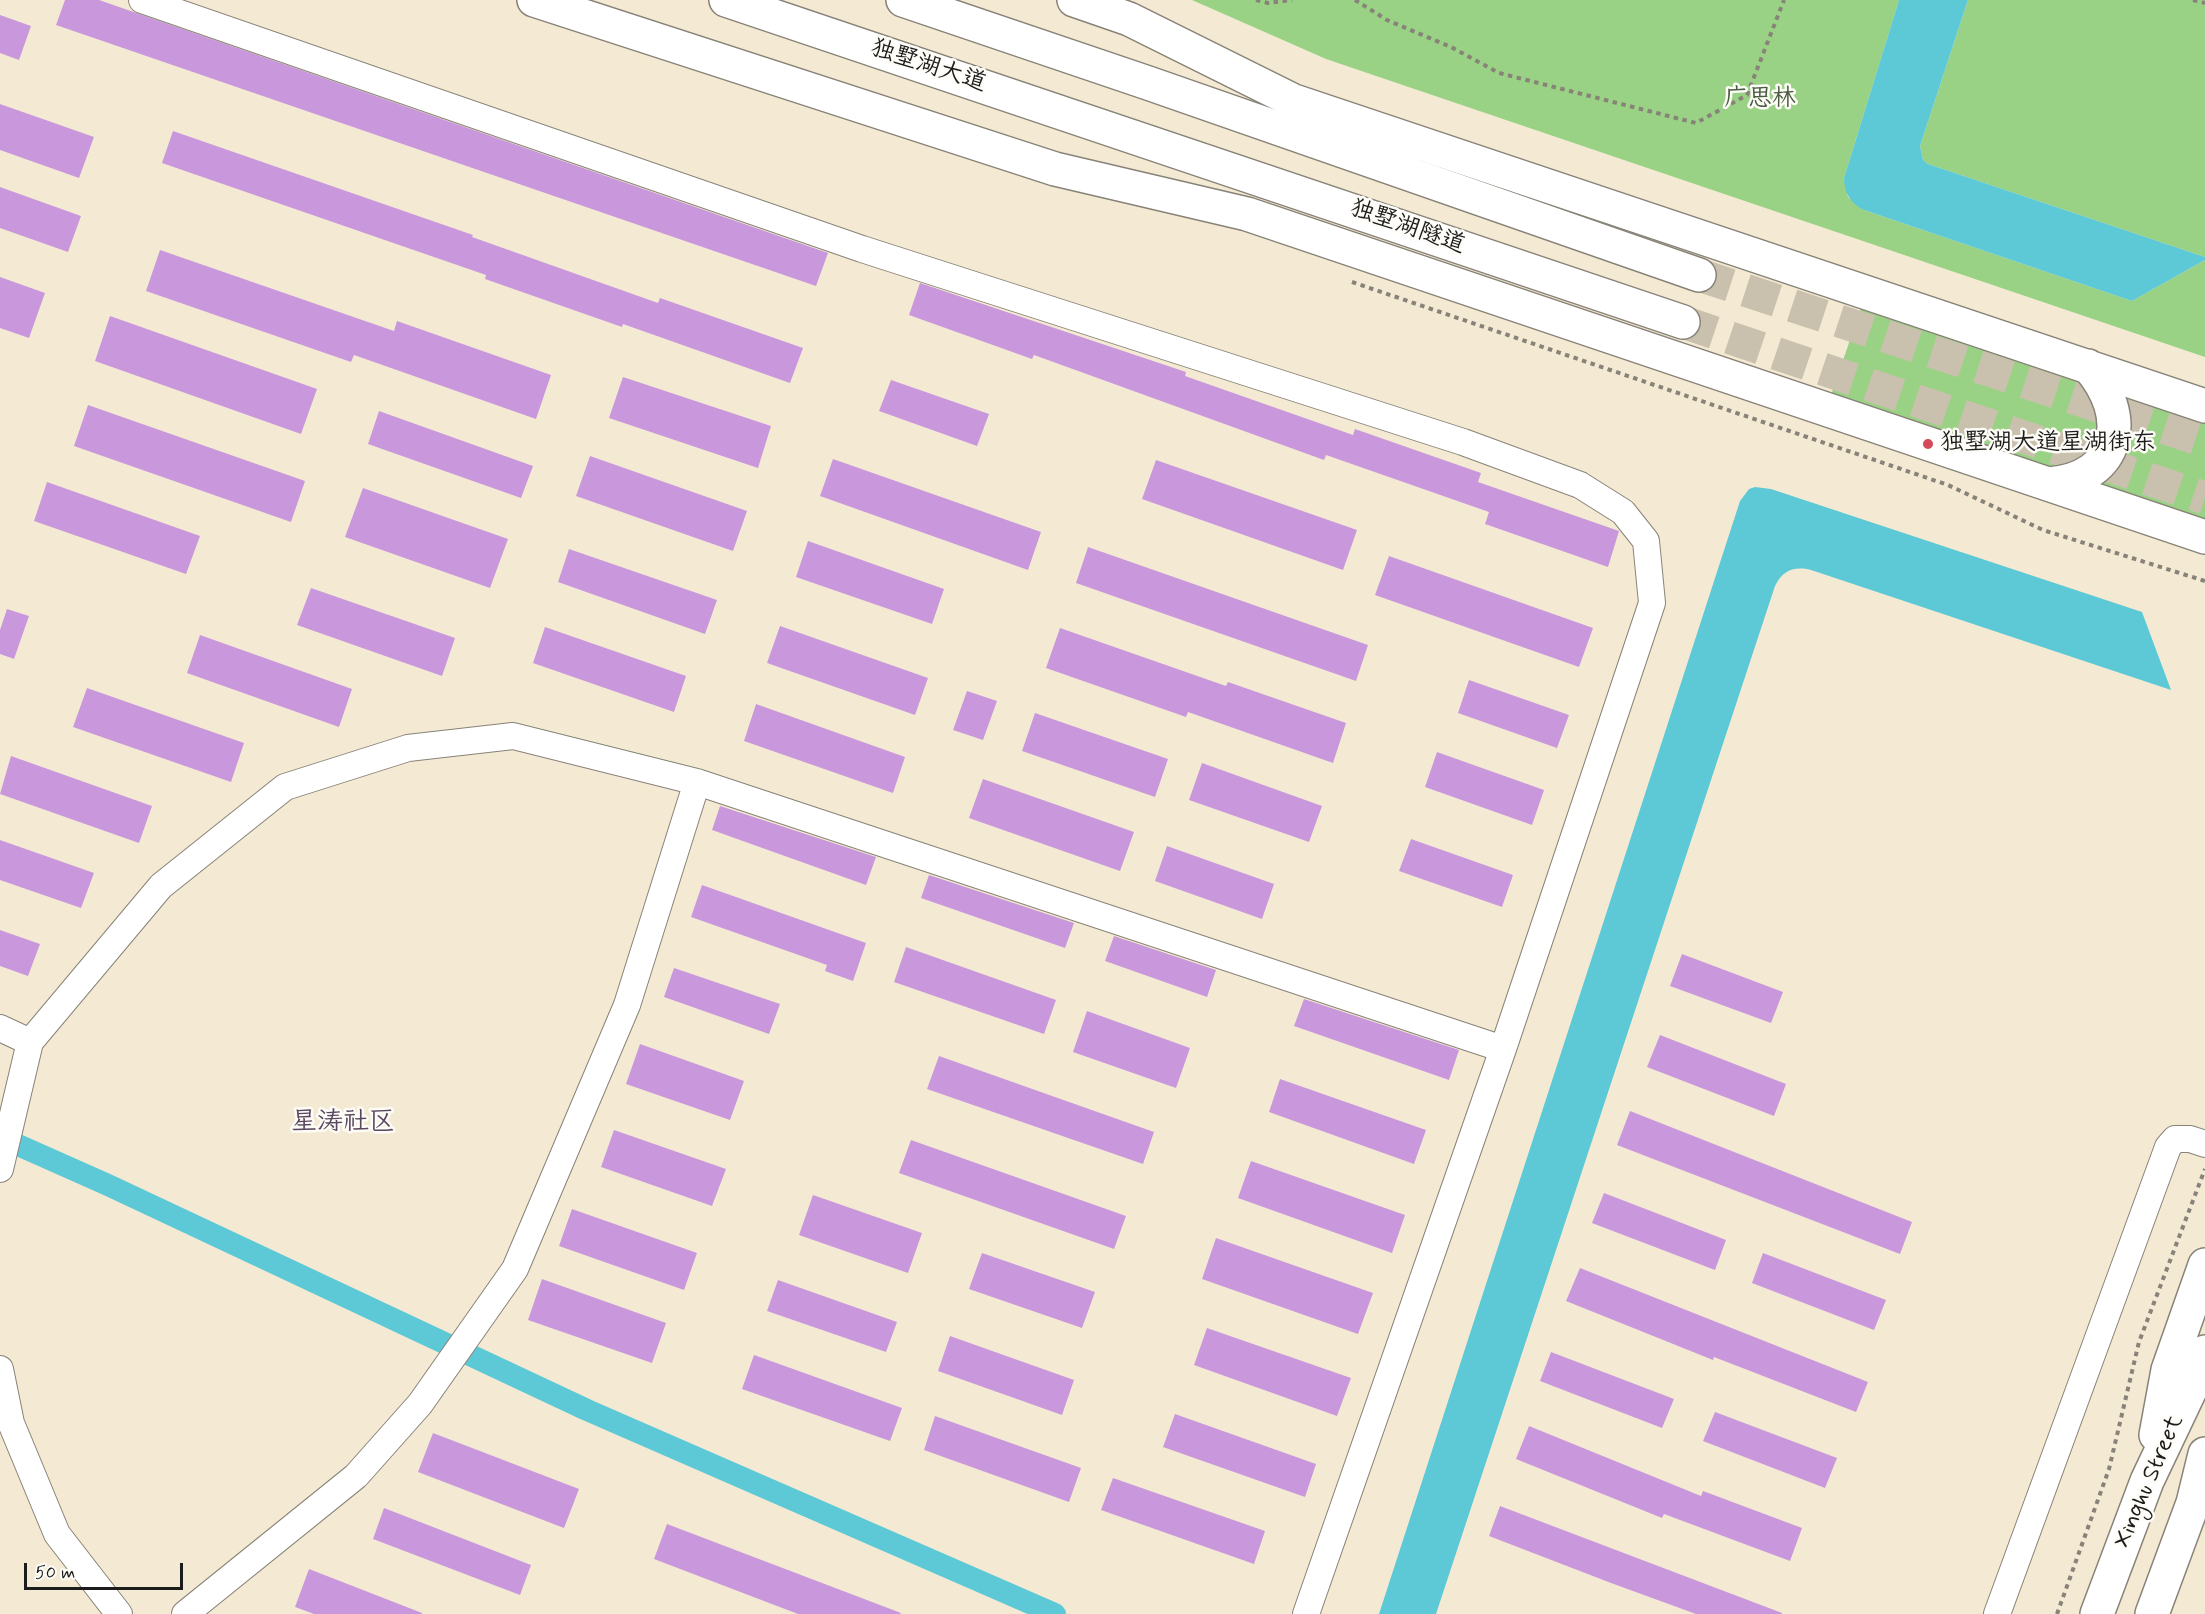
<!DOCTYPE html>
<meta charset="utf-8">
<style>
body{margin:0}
#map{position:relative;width:2205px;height:1614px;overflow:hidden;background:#f4ead3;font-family:Mynerve,sans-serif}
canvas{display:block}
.scale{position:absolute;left:24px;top:1563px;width:159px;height:27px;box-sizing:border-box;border:3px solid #1c1c1c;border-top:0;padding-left:8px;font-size:18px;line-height:21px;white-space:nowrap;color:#1c1c1c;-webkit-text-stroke:4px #fdfcf7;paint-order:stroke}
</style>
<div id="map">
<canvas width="2205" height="1614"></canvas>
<div class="scale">50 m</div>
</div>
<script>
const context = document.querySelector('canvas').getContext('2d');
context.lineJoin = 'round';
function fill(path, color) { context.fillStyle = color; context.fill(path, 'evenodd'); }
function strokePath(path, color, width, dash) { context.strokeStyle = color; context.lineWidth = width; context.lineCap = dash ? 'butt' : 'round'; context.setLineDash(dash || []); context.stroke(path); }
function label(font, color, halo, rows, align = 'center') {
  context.font = font + ' Mynerve,"LXGW WenKai TC",sans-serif'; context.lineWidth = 5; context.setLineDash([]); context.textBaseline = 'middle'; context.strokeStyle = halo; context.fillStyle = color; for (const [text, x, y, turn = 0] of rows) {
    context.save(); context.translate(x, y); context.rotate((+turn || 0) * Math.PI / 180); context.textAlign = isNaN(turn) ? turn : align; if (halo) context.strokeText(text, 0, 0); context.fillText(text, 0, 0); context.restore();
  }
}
fill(new Path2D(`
 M1192 0H1899L1844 178 1848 197 1864 210 2132 301 2205 260V357L1326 59Z
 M1968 0H2205V257L1928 164 1923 160 1920 146Z
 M1863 302 2081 375 2097 397 2099 438 2085 457 2053 472 1829 401Z
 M2122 394 2205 414V526L2097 489Z`), '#9ad285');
fill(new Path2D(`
 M1899 0H1968L1920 146 1923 160 1928 164 2205 257V260L2132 301 1864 210C1851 204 1844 193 1844 178Z
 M1755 487 1771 489 2142 612 2171 690 1811 570C1794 566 1783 570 1775 586L1436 1614H1379L1740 501 1749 489Z`), '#5ec9d6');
strokePath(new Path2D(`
 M0 1137 108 1185 587 1410 1055 1614`), '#5ec9d6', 22);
fill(new Path2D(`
 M65 0H99L828 253 816 286 56 25Z
 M0 15 31 26 19 60 0 53Z
 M0 104 94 137 79 178 0 150Z
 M173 131 473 235 472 237 658 303 660 298 803 348 790 383 623 324 622 327 485 279 486 275 162 163Z
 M0 187 81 216 68 252 0 228Z
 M160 250 394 331 397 321 551 375 536 419 354 355 351 362 146 291Z
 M0 277 45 293 29 338 0 328Z
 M920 283 1186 372 1185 376 1353 435 1355 429 1481 473 1478 482 1619 531 1608 567 1485 524 1489 512 1326 455 1324 460 1034 355 1032 359 909 315Z
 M110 316 317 389 301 434 95 361Z
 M623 377 771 426 758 468 609 418Z
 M891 380 989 414 977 446 879 411Z
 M88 405 305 481 291 522 74 446Z
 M379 411 533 466 521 498 368 444Z
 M590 456 747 511 733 551 576 496Z
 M833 459 1041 532 1028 570 820 496Z
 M1156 460 1357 530 1343 570 1142 499Z
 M47 482 200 536 186 574 34 521Z
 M363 488 508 539 490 588 345 537Z
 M808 541 944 589 932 624 796 577Z
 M1088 547 1368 645 1356 681 1076 583Z
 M569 549 717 600 705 634 558 582Z
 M1389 556 1593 628 1579 667 1375 595Z
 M311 588 455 638 442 676 297 625Z
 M7 609 29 616 14 659 0 654V630Z
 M780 626 928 678 915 715 767 663Z
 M545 627 686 676 674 712 533 663Z
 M1060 628 1226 686 1228 682 1346 723 1333 763 1188 712 1186 717 1046 668Z
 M200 635 352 689 339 727 187 673Z
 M1469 680 1569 715 1557 748 1458 713Z
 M87 688 244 743 231 782 73 727Z
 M967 691 997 701 983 740 953 730Z
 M756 704 905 757 893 793 744 741Z
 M1035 713 1168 759 1155 797 1022 751Z
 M1437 752 1544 790 1532 825 1425 787Z
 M11 756 152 806 139 843 0 794Z
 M1202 763 1322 806 1309 842 1189 800Z
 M983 779 1134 832 1120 871 969 818Z
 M720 806 876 857 866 885 712 830Z
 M1411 839 1513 875 1502 907 1399 871Z
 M0 840 94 873 81 908 0 880Z
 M1167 846 1274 884 1262 919 1155 881Z
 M929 875 1074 923 1065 948 921 898Z
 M702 885 866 943 853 981 825 971 827 965 691 917Z
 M0 930 40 944 28 976 0 966Z
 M1114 936 1216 970 1207 997 1105 961Z
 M906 947 1056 1000 1044 1034 894 982Z
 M1682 954 1783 992 1771 1023 1670 986Z
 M674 968 780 1004 769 1034 664 997Z
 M1304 999 1459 1050 1449 1080 1294 1026Z
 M1087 1011 1190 1048 1176 1088 1073 1052Z
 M1660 1035 1786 1084 1774 1116 1647 1067Z
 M640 1044 744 1081 730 1120 626 1084Z
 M939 1056 1154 1132 1143 1164 927 1089Z
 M1280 1079 1426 1130 1414 1164 1269 1112Z
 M1630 1111 1912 1222 1900 1254 1617 1145Z
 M614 1130 726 1169 712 1206 601 1167Z
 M911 1140 1126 1216 1114 1249 899 1173Z
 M1251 1161 1405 1215 1392 1253 1238 1198Z
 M1604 1193 1726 1240 1715 1270 1592 1223Z
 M813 1195 922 1233 908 1273 799 1235Z
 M572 1209 697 1253 684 1290 559 1246Z
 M1216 1238 1373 1293 1358 1334 1202 1279Z
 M982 1253 1095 1292 1082 1328 969 1289Z
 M1763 1253 1886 1300 1874 1330 1752 1283Z
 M1580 1268 1868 1382 1856 1412 1714 1357 1713 1360 1566 1301Z
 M542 1279 666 1323 652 1363 528 1320Z
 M778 1280 897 1322 886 1352 767 1311Z
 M1207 1328 1351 1378 1337 1416 1194 1365Z
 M950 1336 1074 1380 1062 1415 938 1371Z
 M1551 1352 1674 1399 1662 1428 1540 1381Z
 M754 1355 902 1408 890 1441 742 1389Z
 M1715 1412 1837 1458 1825 1488 1703 1441Z
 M1175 1414 1316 1464 1305 1497 1163 1447Z
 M935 1416 1081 1468 1069 1502 924 1450Z
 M1529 1426 1701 1496 1703 1491 1802 1528 1790 1561 1664 1514 1662 1518 1516 1459Z
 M433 1433 579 1489 564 1528 418 1472Z
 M1113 1478 1265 1531 1254 1564 1101 1510Z
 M1500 1506 1782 1613V1614H1696L1611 1583 1489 1536Z
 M384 1508 531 1565 520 1595 373 1539Z
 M667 1524 901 1613 900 1614H798L654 1559Z
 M309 1569 422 1613V1614H314L295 1607Z`), '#c998dc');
strokePath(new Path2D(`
 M1699 275 2205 441
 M1683 322 2205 498`), '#c9c1ae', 33, [33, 16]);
const street = new Path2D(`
 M142 0 862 249 1463 442 1580 485 1623 512 1646 541 1652 603 1503 1049 1306 1614
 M0 1028 30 1042
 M0 1169 30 1042 161 886 285 787 408 748 513 736 697 782 1503 1049
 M0 1369 11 1423 57 1534 119 1614
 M185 1614 356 1476 420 1404 515 1269 627 1005 697 782
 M1997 1614 2168 1147 2175 1139H2190L2205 1144`);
const primary = new Path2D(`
 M534 0 1055 169 1247 214 2205 537
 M1074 0 1129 19 1294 101 2205 406
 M2049 484C2121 478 2132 416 2088 366
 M2156 1435 2168 1370 2205 1265
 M2097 1614 2147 1481 2194 1382 2205 1352
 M2152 1614 2193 1503 2205 1454`);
const highway = new Path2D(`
 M726 0 1683 322
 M903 0 1148 83 1699 275`);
strokePath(street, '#888378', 28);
strokePath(primary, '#888378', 36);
strokePath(highway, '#888378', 36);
strokePath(new Path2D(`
 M1256 0 1268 3 1292 0
 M1355 0 1387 20 1451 47 1499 73 1696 123 1747 95 1784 0
 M2193 0 2205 3
 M1352 282 1948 485 2043 530 2205 581
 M2057 1614 2109 1469 2139 1342 2205 1169`), '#888378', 4, [4.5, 4.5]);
strokePath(street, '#fff', 26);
strokePath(primary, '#fff', 33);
strokePath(highway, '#fff', 33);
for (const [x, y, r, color] of [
 [1928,444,6,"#d1495b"]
]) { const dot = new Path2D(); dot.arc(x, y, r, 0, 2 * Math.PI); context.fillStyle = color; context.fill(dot); strokePath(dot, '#fdfcf7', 2); }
label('24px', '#1c1c1c', '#fdfcf7', [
 ["独墅湖大道",928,67,18],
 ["独墅湖隧道",1407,228,19],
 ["Xinghu Street",2150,1482,-67]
]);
label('24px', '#485c41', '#fdfcf7', [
 ["广思林",1760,100]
]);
label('24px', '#1c1c1c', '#fdfcf7', [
 ["独墅湖大道星湖街东",1940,444]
], 'left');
label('26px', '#59475f', '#fdfcf7', [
 ["星涛社区",343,1124]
]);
</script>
